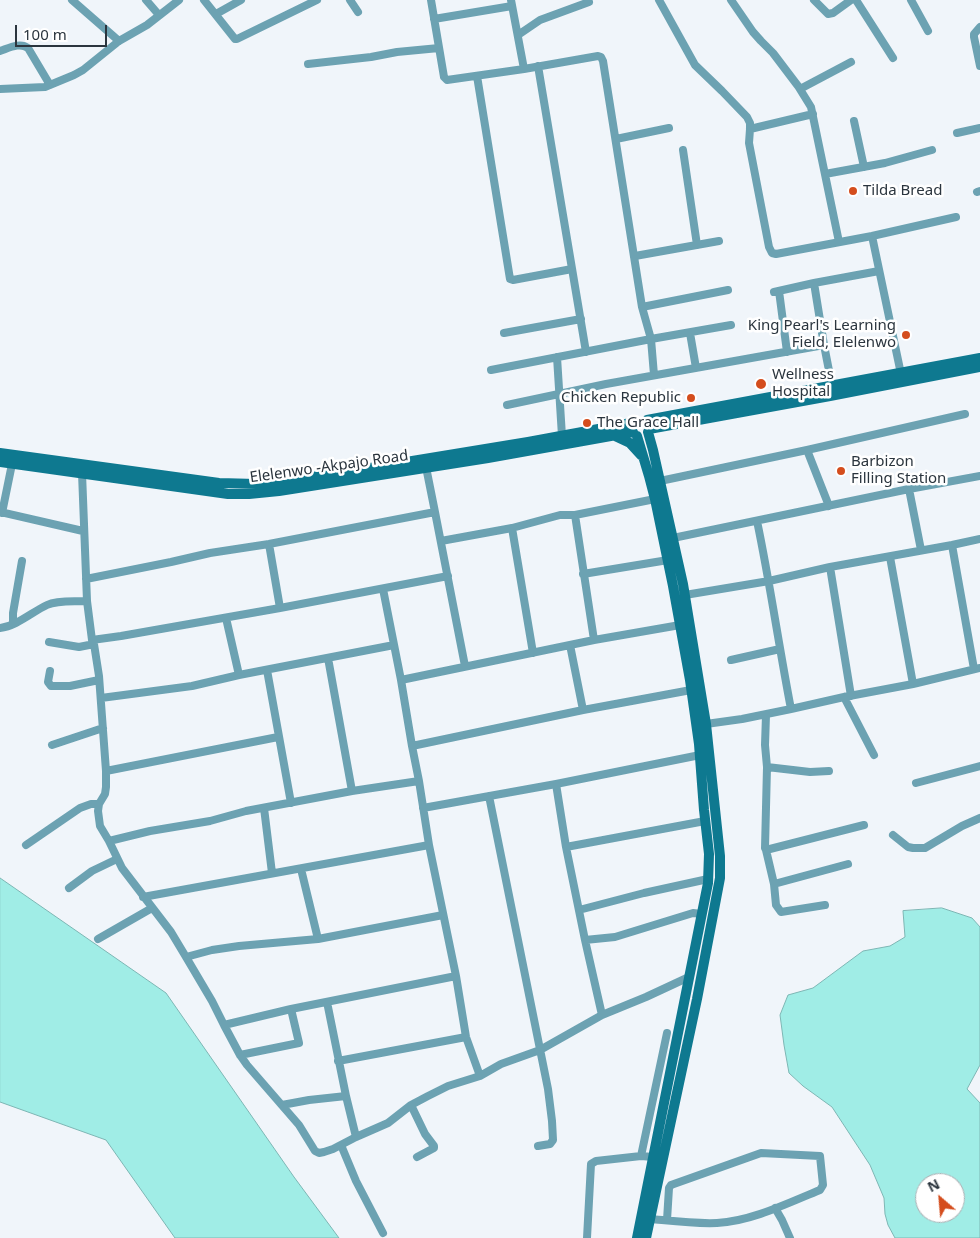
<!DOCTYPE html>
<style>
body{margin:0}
#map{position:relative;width:980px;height:1238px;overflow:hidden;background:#f0f5fa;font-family:"Noto Sans",sans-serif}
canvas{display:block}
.north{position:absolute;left:915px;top:1173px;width:50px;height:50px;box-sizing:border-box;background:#fff;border:1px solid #aaaeb2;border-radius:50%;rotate:333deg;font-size:14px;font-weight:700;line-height:20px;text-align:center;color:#2b353e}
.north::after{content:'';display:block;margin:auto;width:18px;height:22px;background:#d44d1d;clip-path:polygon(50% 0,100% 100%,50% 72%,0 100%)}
.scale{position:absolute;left:15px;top:25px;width:92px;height:22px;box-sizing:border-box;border:2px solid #2b353e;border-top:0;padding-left:6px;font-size:15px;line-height:18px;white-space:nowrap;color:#2b353e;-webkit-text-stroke:4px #fff;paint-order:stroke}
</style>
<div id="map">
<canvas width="980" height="1238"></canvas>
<div class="north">N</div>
<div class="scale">100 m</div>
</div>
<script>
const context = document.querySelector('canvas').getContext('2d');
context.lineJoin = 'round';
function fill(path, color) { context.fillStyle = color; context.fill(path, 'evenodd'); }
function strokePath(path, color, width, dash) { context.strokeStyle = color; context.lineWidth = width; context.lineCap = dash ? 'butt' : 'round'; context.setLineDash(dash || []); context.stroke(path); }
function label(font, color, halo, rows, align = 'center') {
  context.font = font + ' "Noto Sans",sans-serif'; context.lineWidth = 5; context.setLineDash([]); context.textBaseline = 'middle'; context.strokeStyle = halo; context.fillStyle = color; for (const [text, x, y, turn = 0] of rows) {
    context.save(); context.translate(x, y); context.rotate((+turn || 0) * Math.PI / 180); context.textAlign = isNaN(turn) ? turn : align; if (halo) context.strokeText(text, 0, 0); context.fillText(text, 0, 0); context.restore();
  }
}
const water = new Path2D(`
 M0 878 166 993 294 1177 339 1238H175L106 1140 0 1102Z
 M942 908 972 918 980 927V1065L967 1089 980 1103V1238H895L888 1225 885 1214 884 1198 870 1165 832 1107 803 1086 789 1073 784 1045 780 1015 788 995 813 988 863 951 890 946 905 937 903 911ZM925 1183H955V1213H925Z`);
fill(water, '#a0ede6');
strokePath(water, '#7db6b4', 1);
strokePath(new Path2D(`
 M72 0 119 41
 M146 0 159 15
 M204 0 235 39H237L317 0
 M350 0 358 12
 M431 0 444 77 447 80 524 69 598 56 601 57 603 61 642 307 651 339 654 375
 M511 0 524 69
 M659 0 695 65 722 91 747 117 750 123V129L749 143 769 247 772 253 776 254 872 236 956 217
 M731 0 753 32 761 41 773 53 798 86 811 107 839 242
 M814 0 828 14 833 13 851 0
 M856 0 893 58
 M911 0 928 31
 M216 14 241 0
 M434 19 512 6
 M518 35 540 20 589 2
 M0 51C9 48 20 42 28 48L50 85
 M308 64 371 57 397 52 439 48
 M538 66 586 352
 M980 66 974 37V34L980 27
 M477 76 510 279 513 280 572 269
 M0 89 45 87 74 75 83 70 119 41 147 25 179 0
 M800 89 851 62
 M854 121 864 167
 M750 129 813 114
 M957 133 980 128
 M616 139 669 128
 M683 150 697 245
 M825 174 885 163 932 150
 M977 192 980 191
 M872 236 901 374
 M635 256 719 241
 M814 283 824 345 832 386
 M779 291 787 352
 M774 292 814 283 879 271
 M642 307 728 290
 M504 333 581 319
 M690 333 696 368
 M557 357 562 436
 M491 370 651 339 731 325
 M507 405 606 384 824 345
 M807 450 829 506
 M426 467 435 512 465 666
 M82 473 87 601 92 640 94 644 99 676 106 771V787L105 794 99 804 98 811 100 826 109 841 122 868 171 932 186 957 212 1001 224 1025 240 1055 247 1065 299 1125 315 1151 319 1153 324 1152 333 1149 356 1137 388 1123 411 1105 428 1096 448 1086 480 1076 501 1064 540 1050 602 1015 646 997 689 977
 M660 481 807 450 965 414
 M909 489 921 550
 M0 512 83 531
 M2 513 12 464
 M575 515 594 640
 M757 521C770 583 779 647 791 709
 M512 528 533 653
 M673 538 909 489 980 476
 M441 541 512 528 560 515H575L655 499
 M269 544 280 608
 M952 545 974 669
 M890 557 913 684
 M830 567 851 696
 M583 574 668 560
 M86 579 171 562 210 553 269 544 435 512
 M383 589 401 680 412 746 419 781 429 845 456 976 466 1037 480 1076
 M685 595 769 581 830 567 952 545 980 539
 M226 618 239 675
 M13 623V613L22 561
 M0 628C17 626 32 612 47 605 58 600 74 602 87 601
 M92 640 121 636 280 608 448 576
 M49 642 79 647 94 644
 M570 645 583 710
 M328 658 352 791
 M731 660 780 649
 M267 670 291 803
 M50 671 48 682 51 686H70L99 680
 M401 680 594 640 680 625
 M844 697 874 755
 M101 698 192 686 239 675 394 645
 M766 715 765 745 767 767 765 848 766 850 864 825
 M706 724 742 719 791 709 844 697 913 684 980 668
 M52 745 103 728
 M412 746 583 710 691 690
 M767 767 810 772 829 771
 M106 771 278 737
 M916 783 980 766
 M556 784 566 847 585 940 602 1015
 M489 796 548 1089 552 1121 553 1140 550 1144 538 1146
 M264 808 272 873
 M423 808 556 784 700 755
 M893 835 908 847 913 848H925L962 826 980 818
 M109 841 150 831 210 821 246 811 352 791 419 781
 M26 845 80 808 91 804H99
 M566 847 705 821
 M766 850 774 884 776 905 781 912 825 905
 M301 869 318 939
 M774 884 848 864
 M69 888 92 871 117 859
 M143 897 429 845
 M579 910 644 893 708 879
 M98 939 152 908
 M585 940 615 937 693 913 702 914
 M186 957 212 950 239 946 318 939 443 915
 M327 1002 346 1096 356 1137
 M224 1025 291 1009 456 976
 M240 1055 299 1043 291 1009
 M338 1061 466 1037
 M282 1105 309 1100 346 1096
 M411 1105 425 1134 434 1146V1148L417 1157
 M341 1145 356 1181 383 1233
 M641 1156 667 1033
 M775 1208 782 1220 790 1238
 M651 1219C672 1221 695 1224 717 1223 752 1221 788 1203 820 1190L823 1185 820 1156 761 1153 671 1185 669 1188 667 1220
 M587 1238 591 1164 596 1161 641 1156 653 1157`), '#6ca2b2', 8);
strokePath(new Path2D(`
 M647 420 980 358
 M649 429 830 396 980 367
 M615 436 630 443 641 455
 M637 436 649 476 655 499 673 586 690 680 699 744 704 810 709 854 708 883 637 1238
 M0 453 219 483 256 484 327 475 528 442 631 423
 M0 462 228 494H249L279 491 488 458 633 432
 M646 1238 697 999 720 878V856L706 724 683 584 653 450 648 432`), '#0e7990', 10);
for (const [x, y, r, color] of [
 [853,191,5,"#d44d1d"],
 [906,335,5,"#d44d1d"],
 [761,384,6,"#d44d1d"],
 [691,398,5,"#d44d1d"],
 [587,423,5,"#d44d1d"],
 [841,471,5,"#d44d1d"]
]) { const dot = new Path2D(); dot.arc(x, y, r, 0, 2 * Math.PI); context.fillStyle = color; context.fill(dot); strokePath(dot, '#fff', 2); }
label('15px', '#2b353e', '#fff', [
 ["Tilda Bread",863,191],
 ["King Pearl's Learning",896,326,"right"],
 ["Field, Elelenwo",896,343,"right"],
 ["Wellness",772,375],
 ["Hospital",772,392],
 ["Chicken Republic",681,398,"right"],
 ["The Grace Hall",597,423],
 ["Barbizon",851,462],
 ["Filling Station",851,479]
], 'left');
label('15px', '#2b353e', '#fff', [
 ["Elelenwo -Akpajo Road",329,467,-8]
]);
</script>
